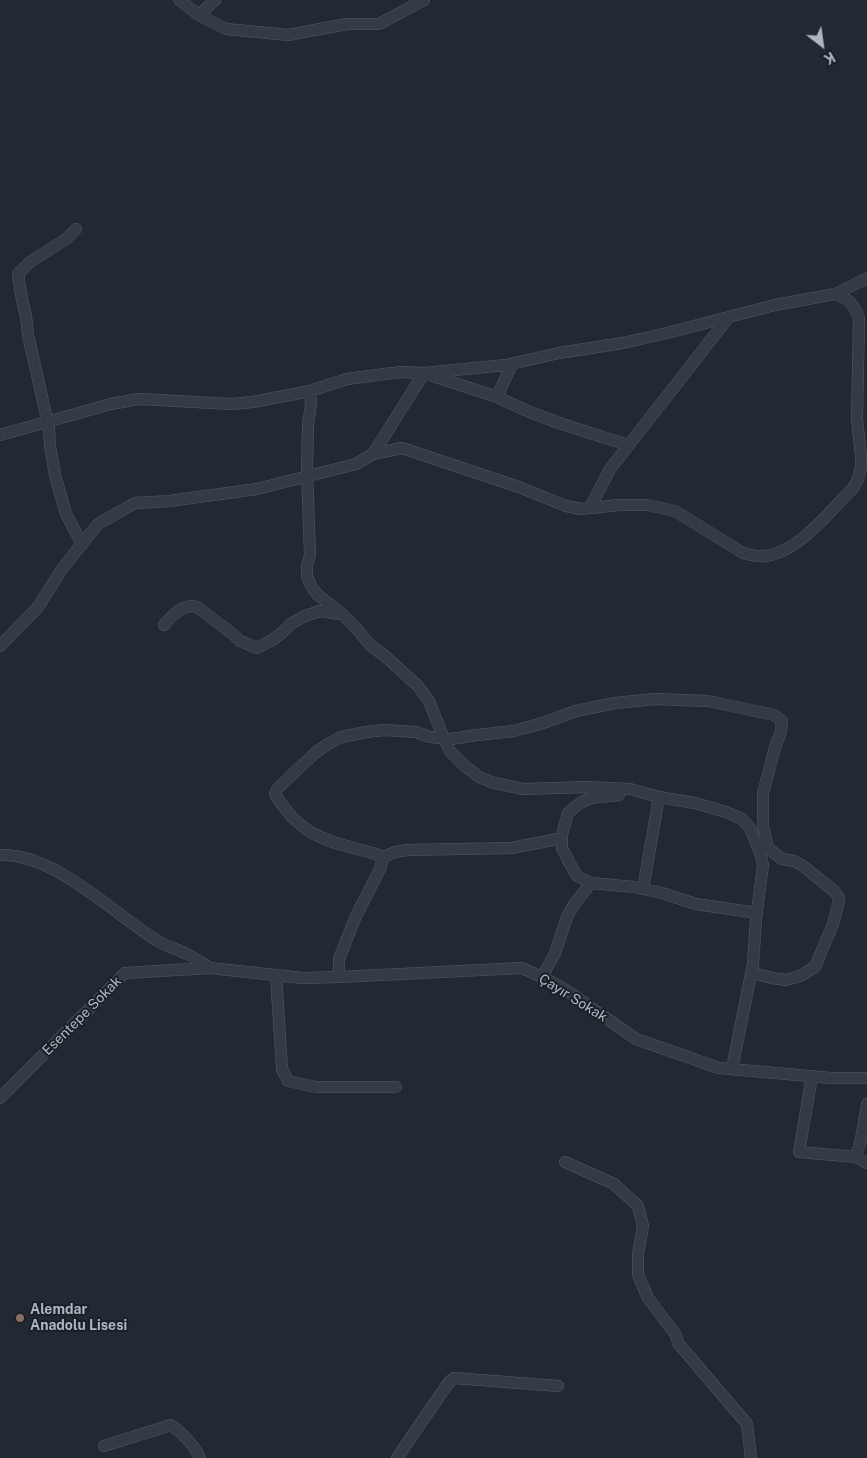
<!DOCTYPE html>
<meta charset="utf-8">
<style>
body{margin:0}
#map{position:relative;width:867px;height:1458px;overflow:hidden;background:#222933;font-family:"Public Sans",sans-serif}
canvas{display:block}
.north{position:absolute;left:797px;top:20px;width:50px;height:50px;-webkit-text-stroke:4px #1a2028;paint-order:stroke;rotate:150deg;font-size:14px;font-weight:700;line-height:20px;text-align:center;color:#afb6c1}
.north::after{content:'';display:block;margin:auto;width:18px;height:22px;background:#afb6c1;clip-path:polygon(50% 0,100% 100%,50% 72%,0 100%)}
</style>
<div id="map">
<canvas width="867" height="1458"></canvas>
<div class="north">K</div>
</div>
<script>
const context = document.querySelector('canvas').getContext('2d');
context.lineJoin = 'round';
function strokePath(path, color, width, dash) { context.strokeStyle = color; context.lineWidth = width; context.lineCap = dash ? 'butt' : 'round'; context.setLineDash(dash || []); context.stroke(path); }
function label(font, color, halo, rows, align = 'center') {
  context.font = font + ' "Public Sans",sans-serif'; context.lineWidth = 4; context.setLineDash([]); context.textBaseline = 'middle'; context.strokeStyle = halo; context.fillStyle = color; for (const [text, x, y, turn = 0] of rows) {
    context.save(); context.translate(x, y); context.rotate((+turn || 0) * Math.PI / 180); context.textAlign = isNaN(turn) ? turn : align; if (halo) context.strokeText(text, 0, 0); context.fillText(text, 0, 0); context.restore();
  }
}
const minor = new Path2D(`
 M179 0 199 15 226 29 288 35 347 24H379L424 0
 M199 15 215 0
 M76 229 66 239 30 262 18 274 22 300 26 316 28 335 49 428 50 446 55 475 66 514 82 544
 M835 294 867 278
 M430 375 497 397 532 413 562 424 628 445
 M310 391 311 404 308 425 307 469 310 555 307 566V576L311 586 318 595 344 616 356 628 371 646 385 656 418 686 429 701 444 739 450 751 466 767 479 777 494 783 523 789 587 787 630 789 659 797 695 803 726 812 742 819 750 828 761 855 763 865 756 919 753 964 732 1069
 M497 397 512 364
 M0 435 111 404 139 399 231 404 253 402 310 391 347 379 384 374 402 372 424 373 506 365 559 353 623 343 667 333 775 305 835 294C849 298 854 305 859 318L857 419 861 456V468L858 479 853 488C830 511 800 551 766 556 758 557 750 555 743 553L675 511 647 505H619L581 509 566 506 519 487 402 448 373 454 356 464 257 489 169 501 135 503 98 524 62 569 38 607 0 646
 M373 454 424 373
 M590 508 610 469 728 318
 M164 625C173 615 183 603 197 607L234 635 240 641 257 648 274 639 284 631 292 623 305 616 320 611 339 614
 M619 795 591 798 580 803 568 813 562 835V848L569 862 577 876 591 883 634 887 662 893 696 904 757 913
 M0 855C54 853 112 912 156 940 165 946 177 949 187 954 195 958 202 963 210 968
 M381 858 379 855C332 841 303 841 275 794L278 788 315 753 328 744 341 737 366 732 384 730 416 732 430 737 451 739 477 735 514 731 543 723 576 711 615 703 655 699 708 701 774 715 782 721 781 732 776 744 763 793V825L768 848 782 859 794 861 803 866 823 882 834 891 839 898 838 905 833 924 815 967 800 976 786 980 771 978 751 972
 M381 858 395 852 407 850 512 848 562 838
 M643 889 659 797
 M276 975 282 1069 288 1081 316 1087H396
 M339 977V959L356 916 380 869 382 861 381 858
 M542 977 555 953 567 917 575 903 591 883
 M812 1076 799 1152 856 1157 867 1163
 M0 1098 125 973 210 968 303 978 339 977 522 968 542 977 566 990 636 1039 719 1068 831 1078H867
 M856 1157 861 1139 867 1104
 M565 1162 614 1184 638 1206 643 1226 638 1254V1275L648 1298 676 1335 678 1343 747 1424 751 1458
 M104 1446 171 1425C183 1434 194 1444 200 1458
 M397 1458 449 1382 454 1378 558 1386`);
strokePath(minor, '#525962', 12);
strokePath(minor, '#353b44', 11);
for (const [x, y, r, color] of [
 [20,1318,5,"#8d6e63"]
]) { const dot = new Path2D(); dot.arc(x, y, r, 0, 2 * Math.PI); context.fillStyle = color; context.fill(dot); strokePath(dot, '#1a2028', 2); }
label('14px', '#afb6c1', '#1a2028', [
 ["Çayır Sokak",573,998,32],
 ["Esentepe Sokak",82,1016,-45]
]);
label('bold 14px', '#afb6c1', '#1a2028', [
 ["Alemdar",30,1310],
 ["Anadolu Lisesi",30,1326]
], 'left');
</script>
